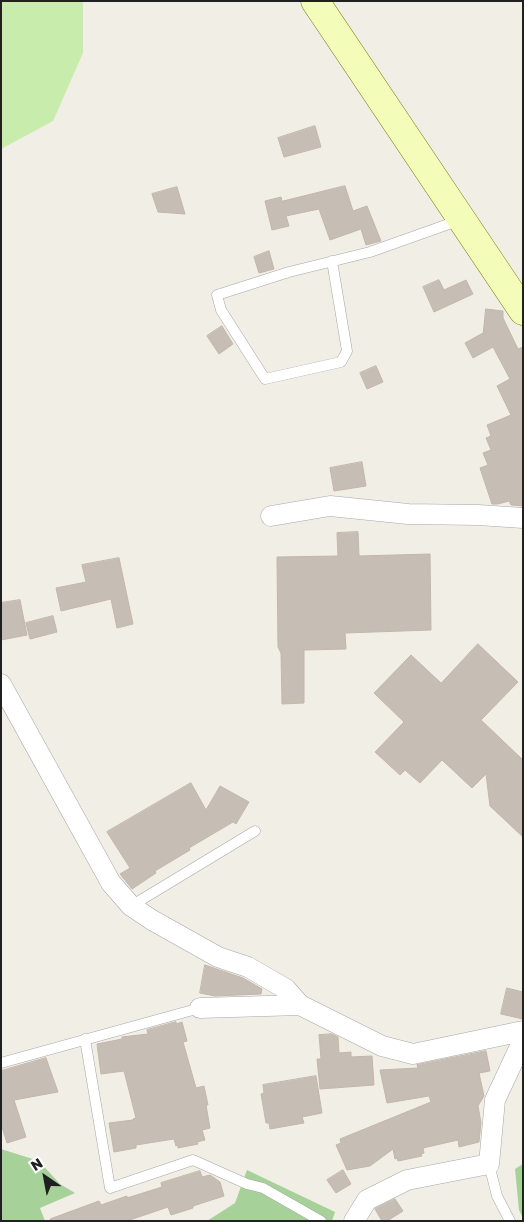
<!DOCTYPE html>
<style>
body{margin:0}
#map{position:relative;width:524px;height:1222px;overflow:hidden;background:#f1eee6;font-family:"Golos Text",sans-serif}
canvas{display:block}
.frame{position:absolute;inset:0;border:2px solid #202020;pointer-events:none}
.north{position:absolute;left:20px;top:1152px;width:50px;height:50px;-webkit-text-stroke:4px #fff;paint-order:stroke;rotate:327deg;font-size:14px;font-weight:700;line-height:20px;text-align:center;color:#202020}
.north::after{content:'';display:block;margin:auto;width:18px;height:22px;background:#202020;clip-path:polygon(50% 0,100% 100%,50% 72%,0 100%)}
</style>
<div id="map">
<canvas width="524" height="1222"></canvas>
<div class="frame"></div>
<div class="north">N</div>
</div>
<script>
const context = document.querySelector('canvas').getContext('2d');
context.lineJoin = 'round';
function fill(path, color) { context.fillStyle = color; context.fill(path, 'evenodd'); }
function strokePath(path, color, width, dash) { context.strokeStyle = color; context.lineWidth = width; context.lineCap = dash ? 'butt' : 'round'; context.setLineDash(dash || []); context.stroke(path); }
fill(new Path2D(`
 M1 1H83V53L53 121 1 149Z`), '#c7ecab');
fill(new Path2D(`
 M1 1149 39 1161 60 1184 75 1193 40 1208 45 1221H1Z
 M523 1164V1218L519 1210 515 1169Z
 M247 1170 335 1212 332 1221H207L235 1203Z`), '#a6d299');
const building = new Path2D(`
 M315 126 321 147 284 157 278 138Z
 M345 186 353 211 367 206 381 241 366 245 361 229 330 240 319 209 286 216 289 226 272 230 265 201 281 197 282 201Z
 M177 187 185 214 158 212 152 194Z
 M269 251 274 269 259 273 254 257Z
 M439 280 444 290 466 280 473 294 434 312 423 287Z
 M486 309 503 311V318L518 349 523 347V506L511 505 509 501 498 504H492L480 468 488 465 483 453 491 450 486 438 491 436 487 425 511 415 497 386 510 379 493 347 473 358 465 343 483 333Z
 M222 326 233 344 219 354 207 336Z
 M376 366 383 382 367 389 360 373Z
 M362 462 366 486 334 491 330 468Z
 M358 532 359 556 430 554 431 630 345 633 346 649 304 650V703L282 704 281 653 278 647 277 557 338 556 337 533Z
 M119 558 133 624 117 628 111 599 61 611 56 588 86 582 82 565Z
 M20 600 27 635 1 640V603Z
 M53 616 57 632 30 639 26 623Z
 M478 644 518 682 481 720 523 760V837L490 806 486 774 472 788 442 760 420 783 405 770 400 775 375 752 404 722 374 693 411 655 441 683Z
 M191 783 206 810 220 786 249 802 236 824 233 822 189 848 190 850 155 871 156 873 132 889 120 874 130 868 107 832Z
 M205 965 243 978 262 989 261 994 215 996 200 993Z
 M507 988 523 992V1019L501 1014Z
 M176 1022V1024L182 1022 187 1041 183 1042 196 1088 204 1086 208 1105H206L210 1128 202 1130 205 1140 197 1142 198 1144 178 1148V1145L176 1146 174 1139 136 1145V1148L114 1152 109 1123 133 1120V1119L136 1118 124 1071 101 1074 97 1044 122 1039V1037L148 1034 147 1030Z
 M332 1034 338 1037 339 1053 351 1052V1057L372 1056 374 1085 320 1089 317 1059H321L319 1035Z
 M486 1051 490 1071 479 1073 484 1096 478 1106 481 1123 479 1142 459 1147 458 1140 423 1148 424 1153 421 1154 422 1156 398 1161 397 1158 395 1159 393 1149 370 1166 347 1170 336 1145 341 1143 340 1139 431 1102 429 1096 387 1103 380 1070 418 1068 417 1065Z
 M46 1058 58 1092 14 1100 26 1137 7 1143 1 1124V1071Z
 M316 1076 322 1113 302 1117 304 1123 270 1129 269 1123H266L261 1094 264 1093 263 1085Z
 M343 1170 351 1184 336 1193 327 1180Z
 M200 1171 202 1177 210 1175 220 1182 224 1196 193 1206V1208L171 1215 168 1207 127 1221H51L50 1219 99 1201 101 1205 127 1196V1198L162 1187 161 1183Z
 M395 1199 403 1211 387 1221H382L375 1209Z`);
fill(building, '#c6beb5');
strokePath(building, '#c3b6a8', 1);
const lane = new Path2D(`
 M332 261 347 351 341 362 265 379 221 310 217 295 289 272 370 252 460 220
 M131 906 255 831
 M85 1039 110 1188 193 1160 247 1184 263 1188 321 1221
 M1 1063 200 1008
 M489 1164 497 1196 510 1221`);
const street = new Path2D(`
 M271 516 330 506 408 514 478 515 523 518
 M1 684 111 883 131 906 152 920 218 957 248 967 286 989 300 1005 382 1046 413 1054 523 1031
 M200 1008 300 1005
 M354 1221 367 1200 407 1180 489 1164 495 1100 523 1040`);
const secondary = new Path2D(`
 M315 1 523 311`);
strokePath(lane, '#a7a7a7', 11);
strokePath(street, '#a7a7a7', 21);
strokePath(secondary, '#687d01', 29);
strokePath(lane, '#fff', 10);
strokePath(street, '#fff', 20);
strokePath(secondary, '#f4fcb9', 28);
</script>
